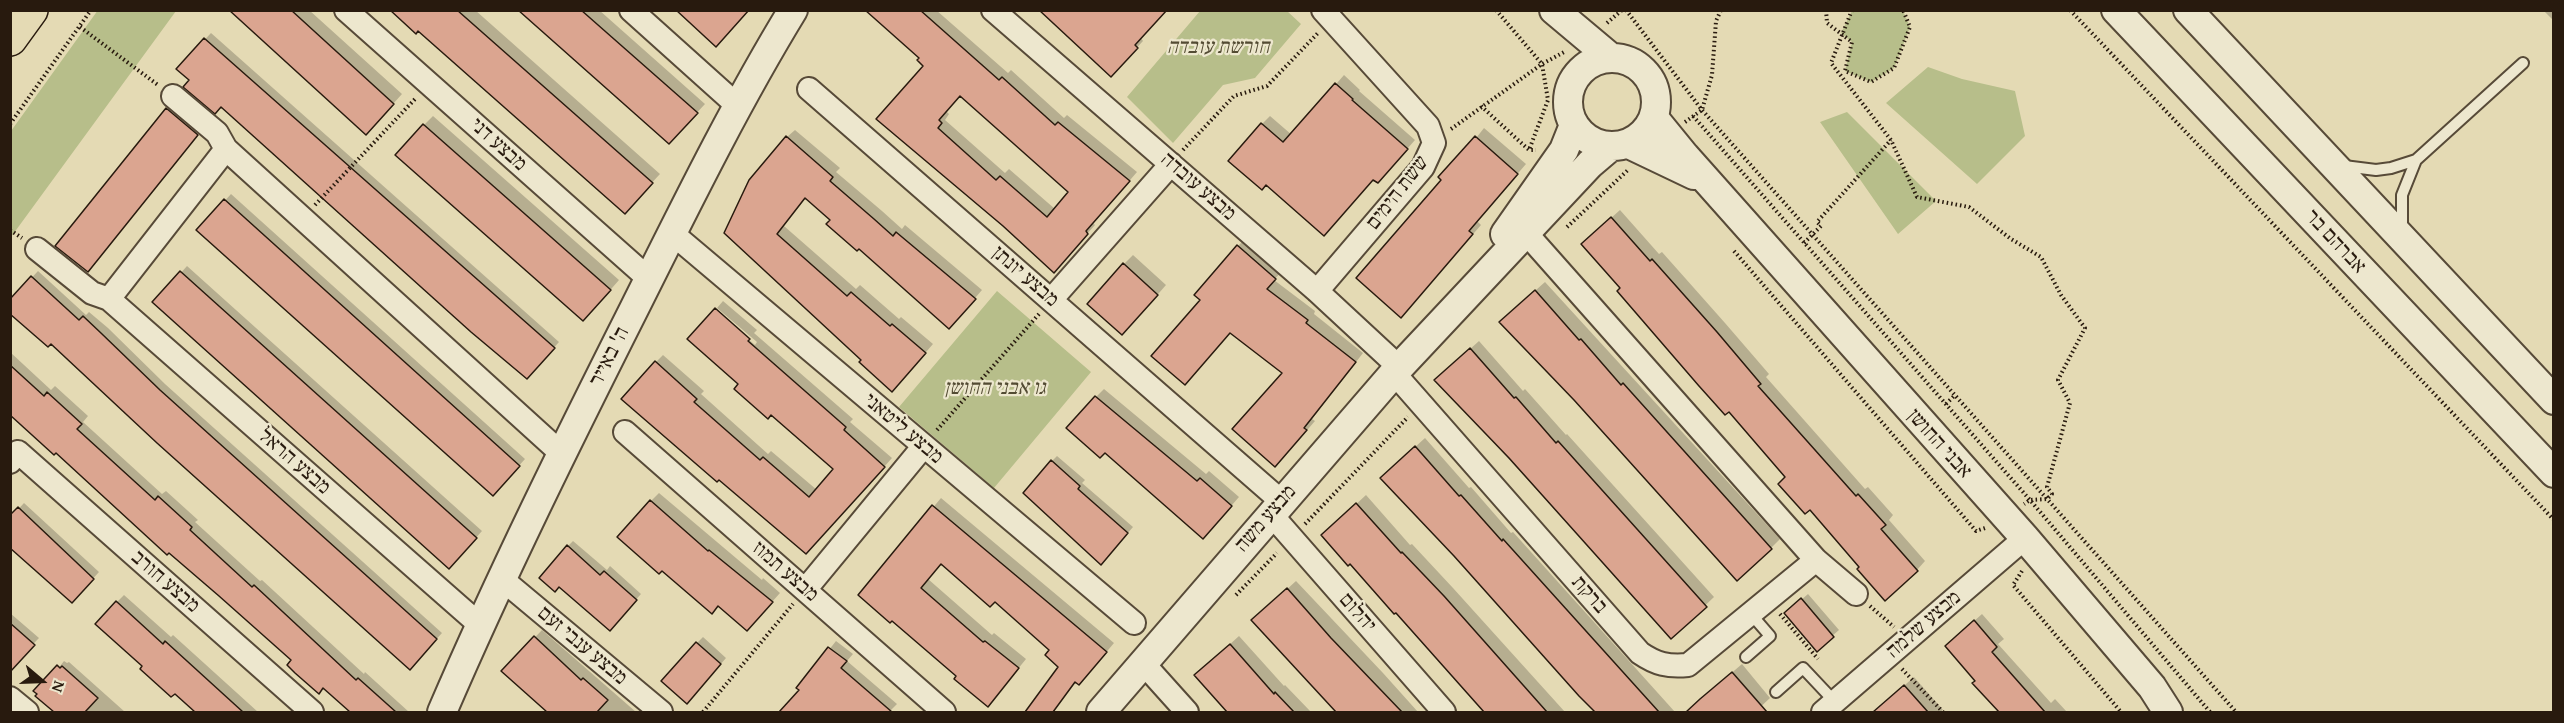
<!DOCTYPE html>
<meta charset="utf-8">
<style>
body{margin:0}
#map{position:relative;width:2564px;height:723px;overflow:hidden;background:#e4dab4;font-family:"Gentium Book Plus",serif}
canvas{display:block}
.frame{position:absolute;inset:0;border:12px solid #281a0e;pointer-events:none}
.north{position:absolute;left:12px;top:651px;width:60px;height:60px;-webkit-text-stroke:4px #ede7ce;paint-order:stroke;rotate:109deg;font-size:16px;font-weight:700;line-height:24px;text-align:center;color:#281a0e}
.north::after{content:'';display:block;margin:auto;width:21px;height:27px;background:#281a0e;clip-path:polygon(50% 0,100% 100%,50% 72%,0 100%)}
</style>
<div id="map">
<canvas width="2564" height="723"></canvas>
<div class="frame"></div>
<div class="north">N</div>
</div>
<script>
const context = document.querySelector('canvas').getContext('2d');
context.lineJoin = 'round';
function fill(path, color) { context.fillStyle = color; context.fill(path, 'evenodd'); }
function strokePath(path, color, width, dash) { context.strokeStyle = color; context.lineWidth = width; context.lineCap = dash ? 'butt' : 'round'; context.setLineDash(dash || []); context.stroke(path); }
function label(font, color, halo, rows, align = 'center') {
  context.font = font + ' "Gentium Book Plus","Frank Ruhl Libre",serif'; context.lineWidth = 4.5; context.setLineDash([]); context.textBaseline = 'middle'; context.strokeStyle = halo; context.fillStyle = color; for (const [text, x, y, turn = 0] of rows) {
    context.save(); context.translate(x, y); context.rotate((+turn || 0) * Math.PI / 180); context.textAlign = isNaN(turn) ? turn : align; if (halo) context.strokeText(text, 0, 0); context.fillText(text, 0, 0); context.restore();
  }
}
fill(new Path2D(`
 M98 10 176 11 11 237V131Z
 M1200 11H1287L1301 24 1255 78 1223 85 1173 143 1127 97Z
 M1852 11H1903L1910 27 1894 68 1871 82 1845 71 1852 42 1841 33Z
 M1928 67 1962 79 2015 91 2025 136 1977 184 1886 103Z
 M1847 112 1936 201 1898 234 1820 122Z
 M997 291 1091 372 994 488 899 407Z`), '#b7be8a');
fill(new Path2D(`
 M237 10H309L402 94 375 124Z
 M392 10H475L660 174 633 203Z
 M520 10H599L705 104 678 133Z
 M867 10H936L1008 73 1011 70 1064 118 1067 115 1137 172 1093 223 1095 225 1054 271 878 118 925 65 921 57ZM960 95 1071 192 1055 209 1009 169 1005 173 945 120 949 114 946 111Z
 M1041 10 1141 38 1143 41 1118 68Z
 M2543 10H2554V21Z
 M211 33 559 342 533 371 178 68Z
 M1344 75 1360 90 1359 91 1415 140 1386 173 1374 178 1332 225 1262 124 1270 116 1292 135Z
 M173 103 203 128 93 264 57 246Z
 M433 116 619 280 592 311 424 125Z
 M1484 128 1526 164 1477 221 1481 225 1410 307 1443 180Z
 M795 130 840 168 836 172 882 211 902 229 905 225 982 290 957 319 806 197 784 226 856 289 860 285 899 319 901 317 933 344 900 382 863 359 726 233 787 137Z
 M231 194 525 459 498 489 198 230Z
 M1620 210 1659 254 1662 252 1725 323 1769 374 1766 377 1865 489 1868 487 1893 515 1889 520 1925 561 1917 570 1861 567 1787 477 1621 288 1591 236Z
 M1246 238 1283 270 1274 280 1315 311 1314 314 1363 353 1312 419 1315 421 1284 457V372L1202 300 1238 246Z
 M1133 255 1166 285 1131 325 1124 264Z
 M187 266 482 531 455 561 155 302Z
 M38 271 86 315 89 312 108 328 165 384 442 633 415 663 10 301Z
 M1545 282 1780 539 1771 548 1510 313Z
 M723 301 757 330 754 333 853 419 850 422 892 458 814 545 656 362 663 355 704 391 701 394 768 454 771 451 817 490 835 469 740 384 715 310 755 345 757 342 717 308Z
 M1479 341 1523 391 1525 389 1566 435 1567 434 1714 597 1672 637 1436 380Z
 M10 352 51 390 55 386 88 416 83 422 162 494 166 491 198 520 195 522 260 581 262 580 364 674 365 672 409 712H352L21 423 10 407Z
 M1104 389 1206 474 1209 471 1239 497 1211 529 1096 397Z
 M1425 438 1469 488 1471 487 1511 533 1513 532 1675 712H1597L1456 555 1391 469Z
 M1057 456 1085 480 1082 483 1133 527 1107 557 1052 461Z
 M659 493 762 580 763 578 780 593 755 621 719 605 651 501Z
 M1366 495 1410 545 1412 544 1453 588 1565 712H1486L1323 535Z
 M941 498 1114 643 1087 675 1077 681 1053 712H1027L1060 667 1051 650 995 600 941 563 928 579 992 635 994 633 1026 659 996 696 958 676 860 595Z
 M24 503 99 572 78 595 10 518Z
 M573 541 607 570 610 566 641 594 615 623 568 546Z
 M1296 581 1383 673 1418 712H1340L1262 612Z
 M1808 594 1839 630 1817 649 1792 608Z
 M124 595 171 637 173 635 258 712H197L144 666 117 602Z
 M10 613 39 638 10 668Z
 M1982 614 2004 639 1998 644 2051 703 2055 699 2067 712H2000L1974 683 1977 681 1954 639Z
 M542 630 636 712H552L503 671Z
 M1239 636 1284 686 1285 685 1311 712H1230L1196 675Z
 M703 637 726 658 693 696 697 643Z
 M836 641 853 654 847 661 897 704 889 712H830L822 705 816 712H781L801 690 799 688Z
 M64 661 67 663 69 662 125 712H56L37 696Z
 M1742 664 1770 698 1755 712H1686Z
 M1914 677 1943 710 1940 712H1874Z`), '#0003');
const building = new Path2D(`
 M229 10H291L394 104 366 135Z
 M390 10H457L653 183 625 214 418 31 416 34Z
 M518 10H581L698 113 669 144Z
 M676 10H749L716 47Z
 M865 10H920L999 80 1002 77 1055 125 1058 122 1130 181 1086 231 1088 234 1054 273 1003 226 876 119 923 66 917 60 919 58ZM960 96 1068 192 1047 217 1000 176 996 180 938 128 942 123 939 120Z
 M1039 10H1167L1135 45 1138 48 1111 77Z
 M204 38 555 348 527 379 471 332 221 107 215 114 183 87 189 80 176 69Z
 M1335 83 1353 99 1352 100 1408 149 1378 183 1373 180 1324 236 1266 185 1262 190 1228 161 1261 123 1283 142Z
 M166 108 198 135 88 272 55 246Z
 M423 124 611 290 583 321 395 155Z
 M786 136 833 177 830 181 874 219 893 236 896 232 976 299 949 329 859 249 857 251 826 224 830 220 805 198 777 234 847 296 851 292 890 326 892 324 926 353 892 392 859 362 861 360 724 233 749 180Z
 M1475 136 1518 174 1469 231 1473 234 1401 318 1356 278 1441 180 1438 177Z
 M224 199 520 466 493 496 196 230Z
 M1611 217 1650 261 1652 259 1717 332 1761 384 1758 386 1856 496 1858 494 1886 525 1881 529 1918 571 1885 601 1857 569 1859 567 1810 510 1805 514 1778 484 1785 477 1729 412 1725 415 1699 386 1617 291 1620 288 1581 244Z
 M1237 245 1276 279 1267 289 1308 320 1306 323 1356 362 1304 428 1307 430 1275 467 1232 429 1282 373 1230 333 1185 385 1151 356 1200 300 1194 295Z
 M1123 263 1158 295 1122 335 1087 304Z
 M180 271 477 538 449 569 152 302Z
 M31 276 79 320 83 316 102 334 160 390 437 639 410 670 157 443 51 344 48 347 10 314V299Z
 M1535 290 1579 340 1581 339 1621 385 1623 383 1772 549 1737 581 1574 400 1499 322Z
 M715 308 750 339 748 341 846 427 844 430 885 467 806 554 719 480 717 482 621 399 655 361 697 399 694 402 760 460 763 457 809 497 833 469 771 415 768 419 734 389 738 384 687 339Z
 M1470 348 1514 398 1516 397 1556 443 1558 441 1707 607 1671 639 1509 458 1434 380Z
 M10 365 44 396 47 392 82 424 77 429 155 500 158 496 192 527 190 530 252 587 254 585 356 680 358 678 396 712H350L323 688 319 694 295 673 287 665 291 660 219 596 169 553 167 555 56 453 54 455 10 415Z
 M1095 396 1197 481 1200 478 1232 506 1203 539 1105 453 1100 458 1066 428Z
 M1415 446 1459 496 1461 495 1502 541 1503 539 1659 712H1595L1579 696 1454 556 1380 478Z
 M1051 460 1080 486 1078 489 1128 533 1101 565 1023 493Z
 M650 500 708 551 709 550 773 602 747 631 718 606 712 614 662 571 659 574 617 537Z
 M1356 503 1401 553 1402 552 1444 596 1547 712H1484L1396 613 1394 614 1350 564 1348 566 1321 535Z
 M932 505 1107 652 1079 685 1075 682 1053 712H1025L1058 667 1045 655 1049 650 995 602 990 607 941 564 921 588 983 642 985 641 1019 668 988 707 954 679 956 676 892 621 890 623 858 595Z
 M18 507 94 579 72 603 10 548V515Z
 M567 545 600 575 604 571 637 600 610 631 559 587 555 592 539 578Z
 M1287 588 1331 638 1402 712H1336L1251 620Z
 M1801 598 1834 637 1817 652 1784 613Z
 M116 601 163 644 165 641 243 712H195L175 694 171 697 140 669 142 666 95 624Z
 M1974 620 1997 647 1992 652 2045 712H1999L1972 683 1975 681 1945 646Z
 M10 623 35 645 10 672Z
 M534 636 581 680 583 678 608 700 597 712H547L501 671Z
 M696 642 721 664 687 704 661 681Z
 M1230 644 1274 694 1275 692 1294 712H1227L1194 675Z
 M828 647 847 661 841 668 892 712H779L799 690 796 688Z
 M57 665 60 668 62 666 98 698 85 712H54L35 696 37 694 33 691Z
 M1732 672 1767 712H1686L1700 699Z
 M1904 685 1928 712H1873Z`);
fill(building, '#dba590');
strokePath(building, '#281a0e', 1.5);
const service = new Path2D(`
 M2344 166 2376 170 2391 168 2416 160 2523 63
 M2402 229V195L2416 160
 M1746 657 1770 636 1751 614
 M1776 692 1803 668 1835 702`);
const minor = new Path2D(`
 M346 10 649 279
 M631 10 739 107
 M993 10 1317 291 1399 367
 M809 89 1281 501
 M173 96 217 133 226 149
 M1526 233 1816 560 1856 594
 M673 234 1134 623
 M37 249 92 293 109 299
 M1317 291 1423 167 1434 143 1428 126 1323 10
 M1051 300 1171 164
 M1394 373 1640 653C1656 664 1668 667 1688 665L1816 560
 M625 432 944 712
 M10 462 18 452 312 712
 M1270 513 1444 712
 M503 580 661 712
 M805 590 923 447
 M480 625 109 299 226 149 562 454
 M1143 663 1187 712
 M10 698 27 712
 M1823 712 2025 538`);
const tertiary = new Path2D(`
 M1554 10 1610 57
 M2116 10 2554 473
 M2188 10 2554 400
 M1568 102a44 44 0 1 1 88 0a44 44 0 1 1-88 0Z
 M1654 118 1685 156 2025 538 2152 687 2168 712
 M1629 144 1694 175
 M1505 234 1564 150 1574 125
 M442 712C501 575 568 440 635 307 685 207 735 105 793 10
 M1101 712 1394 373 1590 164 1610 147`);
const primary = new Path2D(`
 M10 39 31 10`);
strokePath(service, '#574a38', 14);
strokePath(minor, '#574a38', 26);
strokePath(tertiary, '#574a38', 32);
strokePath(primary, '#281a0e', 36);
strokePath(new Path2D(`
 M1496 10 1542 64 1548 100 1529 150
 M1626 10 1702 110 2236 712
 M1826 10 1827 23 1852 42 1845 71 1871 82 1894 68 1910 27 1903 10
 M1852 10 1831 63 1891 140 1917 197 1969 207 2011 239 2041 257 2061 295 2085 328 2058 380 2070 403 2047 487 2052 494 2047 499 2030 500 2024 504
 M2070 10 2554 520
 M1607 23 1622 10
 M80 27 158 85
 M1481 106 1529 150H1536
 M1693 116 2030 500 2210 712
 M1685 122 1702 110 1712 75 1716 21 1721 10
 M10 124 91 10
 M1451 129 1542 64 1566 51
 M1183 150 1234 96 1267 86 1318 33
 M315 205 415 99
 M1567 227 1629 169
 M10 230 22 238
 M1804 243 1821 226 1817 222 1891 140
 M1734 251 1976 531 1985 528
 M1946 404 1955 395
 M937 430 1039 314
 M1305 524 1408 417
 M2022 571 2013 585 2121 712
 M1236 595 1277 553
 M1870 606 1894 627
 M1780 614 1818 659
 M1902 669 1943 712
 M703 712 793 604`), '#281a0e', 4, [1.5, 3]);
strokePath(service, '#ede7ce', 10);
strokePath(minor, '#ede7ce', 22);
strokePath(tertiary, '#ede7ce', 28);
strokePath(primary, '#e4dab4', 33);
label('italic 21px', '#534b33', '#ede7ce', [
 ["חורשת עובדה",1218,48],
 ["גו אבני החושן",995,389]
]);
label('21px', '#281a0e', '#ede7ce', [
 ["מבצע דני",498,145,42],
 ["מבצע עובדה",1198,187,41],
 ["ששת הימים",1398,193,-52],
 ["אברהם בר",2335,242,47],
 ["מבצע יונתן",1025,277,41],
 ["ה' באייר",610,357,-63],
 ["מבצע ליטאני",903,429,40],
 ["אבני החושן",1939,444,48],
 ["מבצע הראל",294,462,41],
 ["מבצע משה",1266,519,-49],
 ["מבצע תמוז",785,572,41],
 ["מבצע חורב",165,582,41],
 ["ברקת",1589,595,49],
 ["יהלום",1357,613,49],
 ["מבצע שלמה",1924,625,-41],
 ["מבצע ענבי זעם",582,646,40]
]);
</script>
